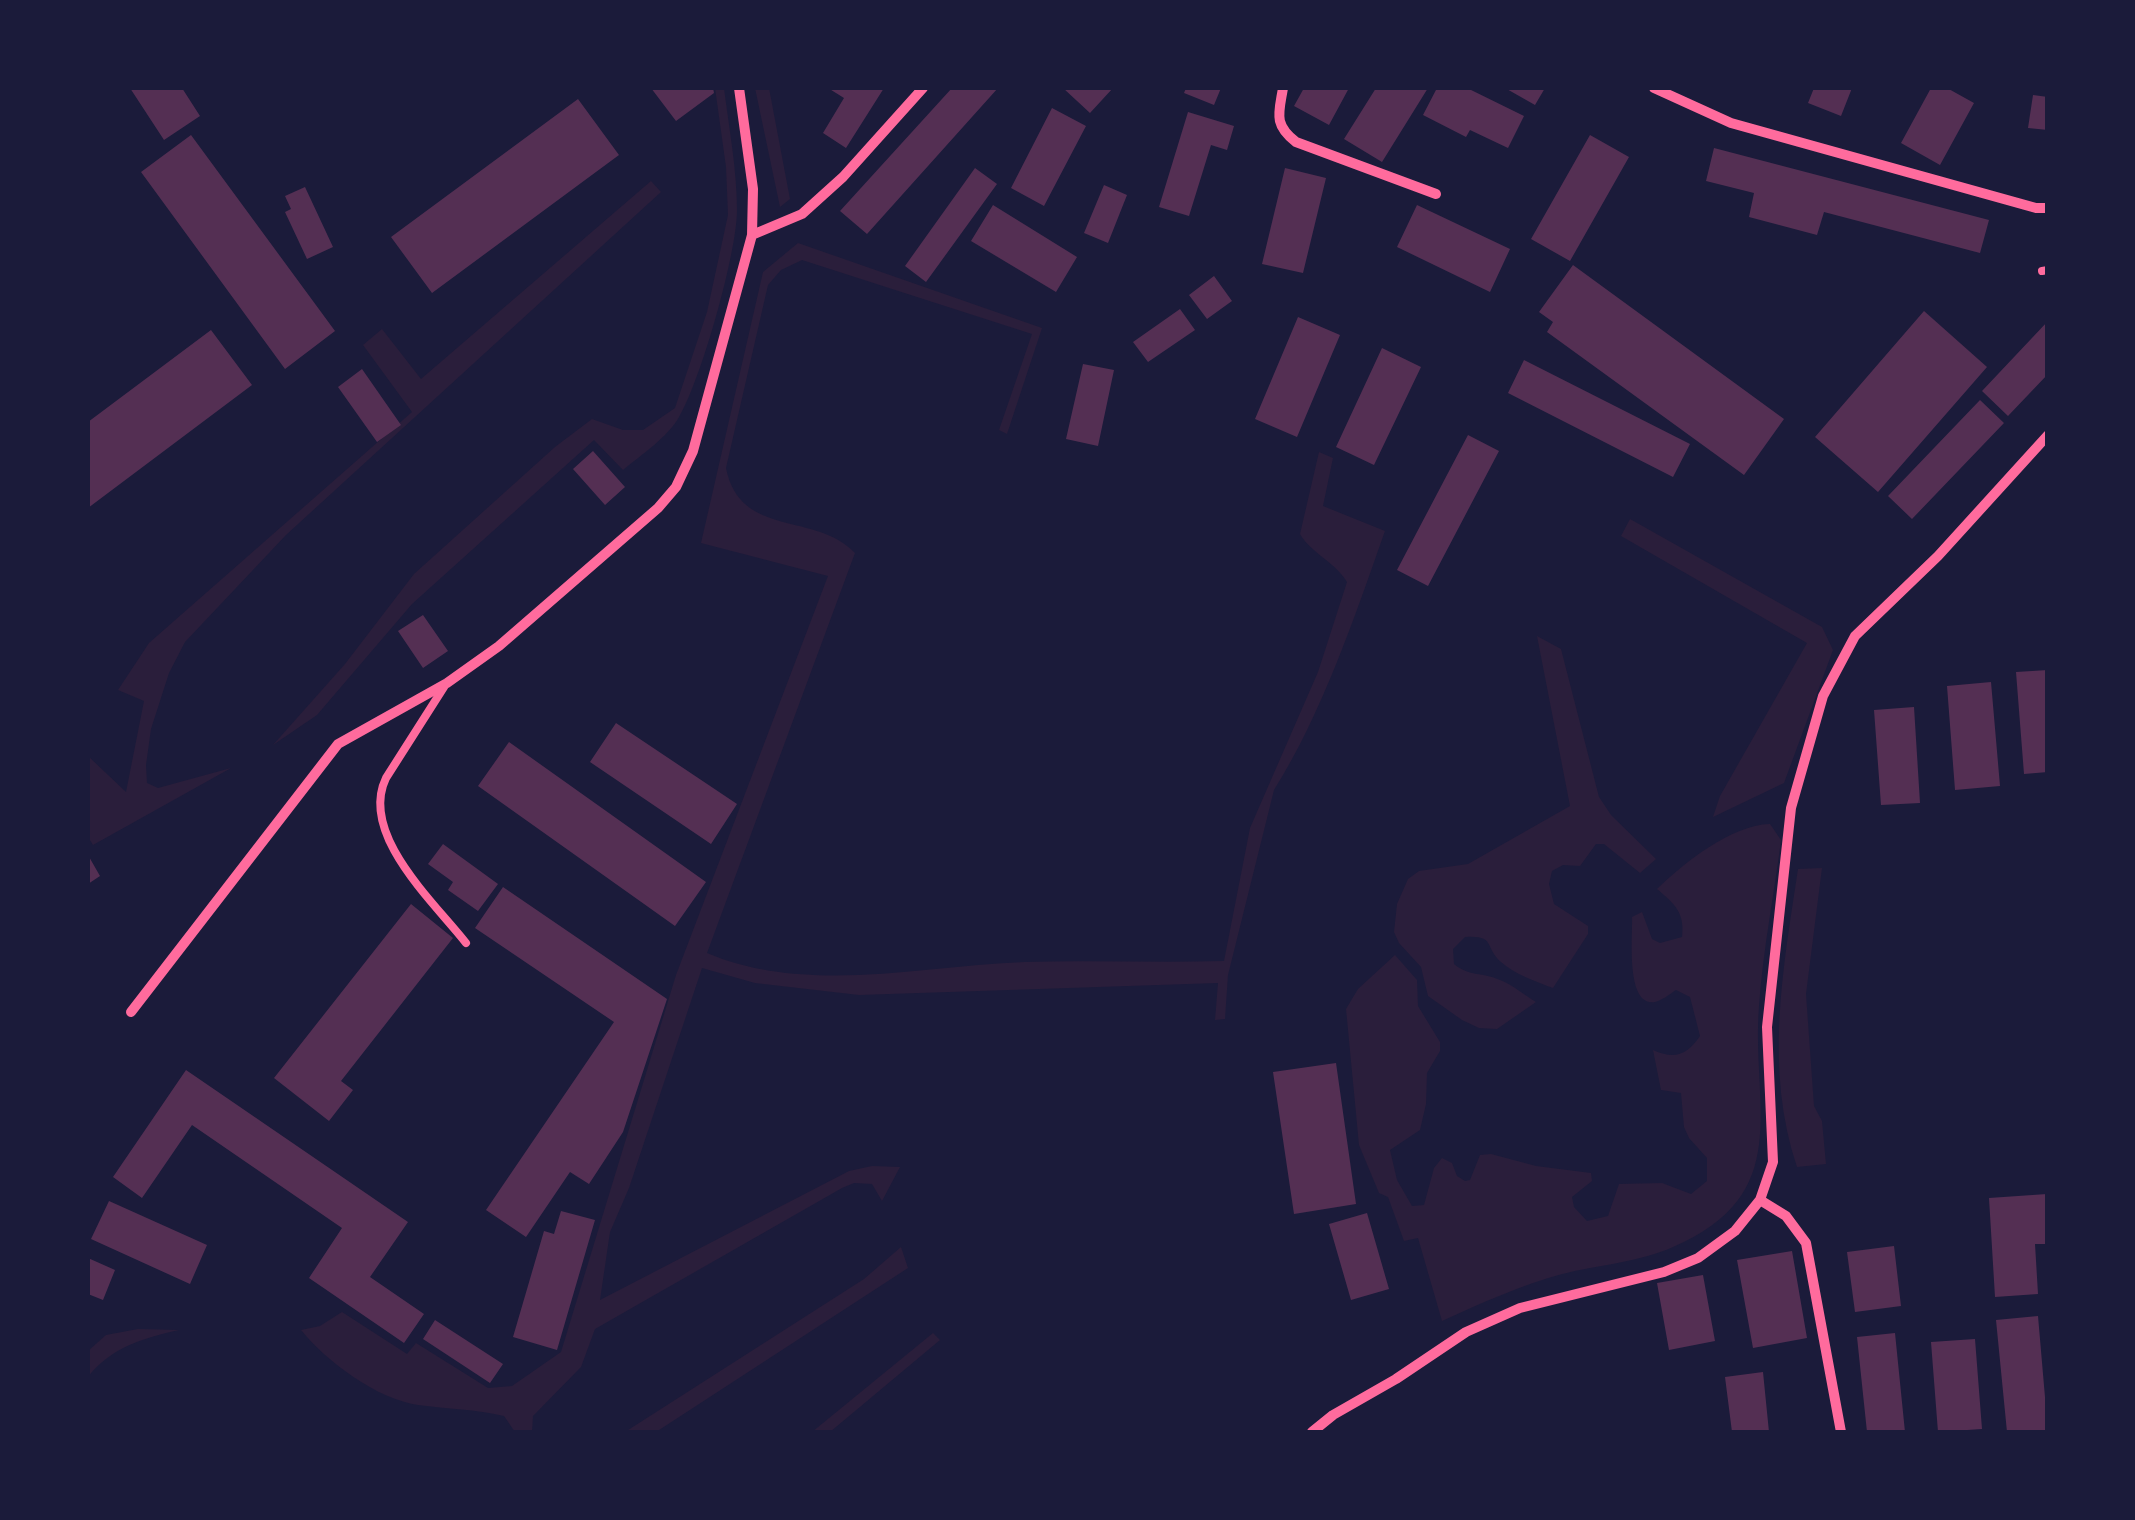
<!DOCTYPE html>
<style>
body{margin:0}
#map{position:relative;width:2135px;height:1520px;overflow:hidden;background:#1b1b3a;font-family:"Source Sans 3",sans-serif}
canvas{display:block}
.frame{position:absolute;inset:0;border:90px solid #1b1b3a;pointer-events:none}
</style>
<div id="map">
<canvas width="2135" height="1520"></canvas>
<div class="frame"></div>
</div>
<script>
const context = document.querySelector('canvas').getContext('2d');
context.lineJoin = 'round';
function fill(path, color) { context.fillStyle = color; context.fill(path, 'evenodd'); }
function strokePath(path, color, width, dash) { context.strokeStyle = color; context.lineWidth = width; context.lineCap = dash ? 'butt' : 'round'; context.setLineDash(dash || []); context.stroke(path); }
fill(new Path2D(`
 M715 88H724C729 128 737 170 737 210 737 253 701 380 679 417 668 437 641 455 623 470L594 440 412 604 317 715 273 745 345 664 414 574 555 447 592 419 623 430H643L675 408 707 312 728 215 726 167Z
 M755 88H769L790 199 780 207Z
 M651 181 661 192 286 535 185 642 169 673 151 729 146 765 147 783 158 788 231 768 93 845 88 837V756L126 792 144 701 118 690 149 643 412 412 363 345 382 329 421 379Z
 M798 243 1042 328 1007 434 999 430 1032 334 802 260 781 270 768 285 726 468C740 539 816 511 855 553L707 953C806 995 921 966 1025 962 1091 960 1158 963 1224 961L1250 828 1318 672 1347 582C1335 562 1311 553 1300 534L1319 452 1333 458 1323 506 1385 531C1355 616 1322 714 1274 790L1228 975 1225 1019 1215 1020 1218 983 859 995 755 983 702 968 629 1188 610 1232 600 1300 849 1171 872 1166 900 1167 882 1201 872 1184 854 1183 842 1188 595 1329 581 1367 533 1416 532 1432H515L504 1416C475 1409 448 1409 418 1405 377 1399 327 1362 301 1330L320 1326 342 1312 407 1354 416 1343 488 1388 512 1386 561 1352 676 975 828 576 701 543 763 272Z
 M1630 519 1822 627 1833 650 1784 783 1713 817 1720 796 1807 643 1621 536Z
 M1537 636 1561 649 1599 797 1611 815 1656 859 1640 873 1604 844H1596L1580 866 1563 865 1552 871 1549 884 1554 904 1588 926V934L1553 988C1537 982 1514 974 1501 962 1484 947 1496 935 1465 937L1453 949 1454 964C1469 977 1483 972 1500 980 1513 985 1524 995 1536 1002L1497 1029 1479 1028 1462 1020 1428 996 1421 967 1399 943 1394 932 1397 904 1408 879 1419 871 1468 864 1570 806Z
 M1770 824 1781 840C1774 895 1763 950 1759 1006 1751 1107 1796 1194 1673 1247 1640 1262 1598 1265 1562 1274 1521 1285 1482 1303 1442 1321L1418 1238 1404 1241 1388 1197 1379 1193 1359 1145 1346 1009 1358 989 1395 955 1417 980 1418 1006 1440 1042V1051L1427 1073 1426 1104 1420 1130 1390 1150 1397 1180 1412 1206 1424 1205 1434 1168 1442 1158 1452 1163 1457 1176 1465 1181 1470 1180 1480 1155 1491 1154 1536 1166 1591 1173 1592 1181 1572 1197 1574 1207 1587 1221 1608 1216 1619 1184 1662 1183 1691 1194 1707 1181V1158L1689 1138 1684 1127 1681 1093 1661 1090 1653 1050C1675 1060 1687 1055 1700 1036L1690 997 1676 990C1670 994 1661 1001 1655 1002 1625 1007 1633 935 1632 917L1642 912 1652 939 1660 943 1682 937C1685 913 1675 904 1657 889 1684 863 1731 825 1770 824Z
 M1822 868 1806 994 1814 1106 1822 1121 1826 1164 1797 1167C1764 1068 1783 969 1798 869Z
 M901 1247 908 1268 656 1432H625L864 1279Z
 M138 1329 179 1330C144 1338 111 1347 88 1377V1351L106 1335Z
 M933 1333 940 1340 830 1432H812Z`), '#2a1e3b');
fill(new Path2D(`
 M130 88H182L200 116 164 140Z
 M651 88H713L714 93 676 121Z
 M828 88H884L846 148 823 133 844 98Z
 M952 88H998L867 234 840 211Z
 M1063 88H1113L1090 113Z
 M1186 88H1221L1214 105 1184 93Z
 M1304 88H1349L1329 125 1294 106Z
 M1376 88H1428L1382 162 1344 139Z
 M1437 88H1467L1524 116 1508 148 1470 130 1466 137 1423 115Z
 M1505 88H1545L1535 105Z
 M1814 88H1852L1841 116 1808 103Z
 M1931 88H1947L1974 103 1940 165 1901 143Z
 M2033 95 2048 97V130L2028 128Z
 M578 99 619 155 432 293 391 237Z
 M1052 108 1086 126 1044 206 1011 188Z
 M1188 112 1234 126 1227 150 1211 145 1189 216 1159 207Z
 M191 135 335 331 285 369 141 172Z
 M1590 135 1629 157 1570 261 1531 239Z
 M1714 148 1989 220 1980 253 1824 212 1817 235 1749 217 1754 193 1706 181Z
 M975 168 997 184 926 282 905 266Z
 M1285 168 1326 178 1303 273 1262 264Z
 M1104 185 1127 195 1108 243 1084 233Z
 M305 187 333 247 307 259 285 212 291 209 285 196Z
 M993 205 1077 257 1056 292 971 241Z
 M1417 205 1510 249 1490 292 1397 247Z
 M1573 265 1784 419 1744 475 1547 332 1553 322 1539 312Z
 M1214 276 1232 301 1207 319 1189 295Z
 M1180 309 1195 330 1148 362 1133 342Z
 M1924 311 1987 367 1878 492 1815 437Z
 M1298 317 1340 335 1297 437 1255 419Z
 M2048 321V374L2008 416 1982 391Z
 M211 330 252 385 88 508V422Z
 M1382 348 1421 367 1374 465 1336 447Z
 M1524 360 1690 444 1673 477 1508 393Z
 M1083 364 1114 370 1098 446 1066 439Z
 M362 369 401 425 377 442 338 387Z
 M1980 400 2004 423 1912 519 1888 496Z
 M1468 435 1499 451 1428 586 1397 570Z
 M593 451 625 487 605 505 573 469Z
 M423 615 448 651 423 668 398 631Z
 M2048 670V772L2024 774 2016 672Z
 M1991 682 2000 786 1955 790 1947 686Z
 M1914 707 1920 803 1881 805 1874 710Z
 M616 723 737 804 711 844 590 762Z
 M509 742 706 882 675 926 478 786Z
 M443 844 498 884 478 911 448 890 453 882 428 864Z
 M88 855 100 876 88 884Z
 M503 887 667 999 623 1132 589 1184 570 1172 526 1237 486 1210 614 1022 475 928Z
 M411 904 453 938 341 1081 353 1090 329 1121 274 1078Z
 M1336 1063 1356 1204 1294 1214 1273 1072Z
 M186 1070 408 1222 370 1277 424 1314 404 1343 309 1278 342 1228 192 1125 142 1198 113 1177Z
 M2047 1194 2048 1244H2035L2038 1294 1995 1297 1989 1198Z
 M109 1201 207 1245 190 1284 91 1239Z
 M561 1211 595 1220 557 1350 513 1337 544 1231 554 1234Z
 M1367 1213 1389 1289 1351 1300 1329 1224Z
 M1894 1246 1901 1306 1855 1312 1847 1252Z
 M1792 1251 1807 1338 1753 1348 1737 1260Z
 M88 1258 115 1270 103 1300 88 1294Z
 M1703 1275 1715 1341 1669 1350 1657 1283Z
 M2038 1316 2048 1432H2007L1996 1320Z
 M435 1320 503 1364 490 1383 423 1339Z
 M1895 1333 1905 1432H1867L1857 1337Z
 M1975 1339 1982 1429 1938 1432 1931 1342Z
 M1763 1372 1769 1432H1732L1725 1377Z`), '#542f53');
strokePath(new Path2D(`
 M2042 271 2048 270
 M444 687 386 778C359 834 433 901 466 943`), '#ff6b9d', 8);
strokePath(new Path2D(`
 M1283 88C1279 113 1273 124 1296 142L1436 194
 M1654 88 1731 123 2036 208H2048
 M752 235 802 214 843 177 923 88
 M131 1012 338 744 447 683 499 646 658 508 676 487 693 451 752 235 753 189 739 88
 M1760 1200 1786 1216 1806 1243 1841 1432
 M1312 1432 1333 1415 1396 1379 1466 1332 1520 1308 1664 1272 1698 1258 1735 1231 1760 1200 1773 1162 1767 1027 1791 808 1823 696 1855 636 1938 556 2048 435`), '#ff6b9d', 10);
</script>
